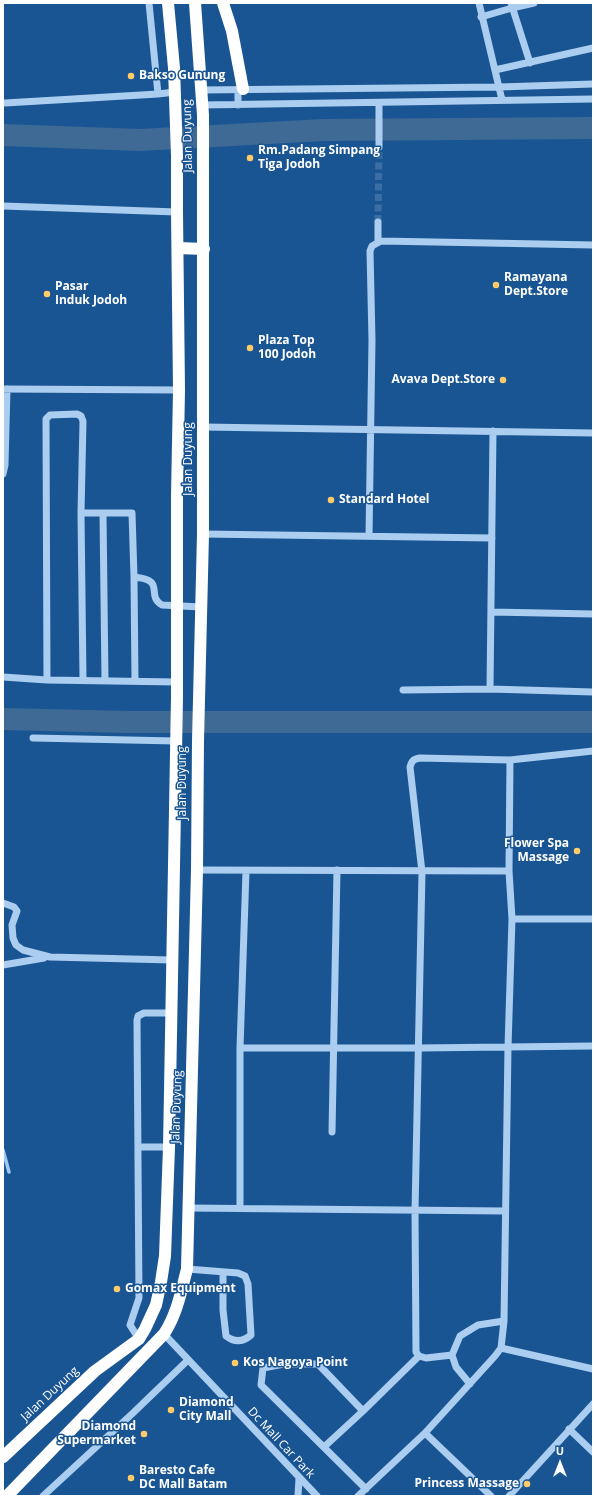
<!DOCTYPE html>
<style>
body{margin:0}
#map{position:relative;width:596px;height:1499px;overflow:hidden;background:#1a5593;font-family:"Open Sans",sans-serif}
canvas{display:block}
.frame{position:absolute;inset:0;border:4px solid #fff;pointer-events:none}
.north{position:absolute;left:540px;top:1443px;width:40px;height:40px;-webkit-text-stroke:3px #1a5593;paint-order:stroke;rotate:0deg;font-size:11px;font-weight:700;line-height:16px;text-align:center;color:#fff}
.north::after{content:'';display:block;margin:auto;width:14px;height:18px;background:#fff;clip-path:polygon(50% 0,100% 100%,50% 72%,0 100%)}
</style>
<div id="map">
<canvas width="596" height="1499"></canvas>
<div class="frame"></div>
<div class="north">U</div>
</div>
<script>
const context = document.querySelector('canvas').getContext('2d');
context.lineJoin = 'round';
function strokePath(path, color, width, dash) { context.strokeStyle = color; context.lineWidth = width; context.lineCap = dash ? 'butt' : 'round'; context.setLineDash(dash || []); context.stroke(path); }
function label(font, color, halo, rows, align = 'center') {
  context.font = font + ' "Open Sans",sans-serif'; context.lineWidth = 3; context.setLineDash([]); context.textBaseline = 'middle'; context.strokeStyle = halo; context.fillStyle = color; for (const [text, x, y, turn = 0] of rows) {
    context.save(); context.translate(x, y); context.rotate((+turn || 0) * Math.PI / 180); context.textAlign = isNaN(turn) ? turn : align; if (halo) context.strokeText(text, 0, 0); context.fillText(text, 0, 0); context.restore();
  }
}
strokePath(new Path2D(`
 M3 1150 9 1172`), '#9ec9f1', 3.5);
strokePath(new Path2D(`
 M3 135 140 140 324 130 593 128
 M3 719 128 722H593`), '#3f6a96', 22);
strokePath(new Path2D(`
 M378 222 379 147`), '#3c6ea3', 7, [7, 3.5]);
strokePath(new Path2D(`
 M149 3 158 94 175 92
 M479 3 502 100
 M511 3 530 63
 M481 17 512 8 534 3
 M495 70 593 48
 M238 89V105
 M201 90 499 87 593 84
 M5 103 158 94
 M202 105 593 99
 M379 147V103
 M3 206 177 212
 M378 242V222
 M3 389 179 390
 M203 427 593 433
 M3 474 5 465 7 389
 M81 513H132L134 577C167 580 145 595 162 605L201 607
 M103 513 105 681
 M203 534 492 538
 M369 536 372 340 370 251 372 246 381 241 593 245
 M134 577 135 681
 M491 612 593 614
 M3 677 47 680 176 682
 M47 680 46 419 50 415 77 414 81 416 83 421 81 513 83 680
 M490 689 493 431
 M403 690 490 689 593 692
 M33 738 176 741
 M197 870 509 871
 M3 903 14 907 17 911 12 925 13 938 16 945 23 950 50 957 172 960
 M512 919H593
 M3 965 44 958
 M240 1048H419L593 1046
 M332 1132 337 870
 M139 1147H169
 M188 1208 504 1211
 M240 1208V1048L246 871
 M187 1269 238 1273 245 1276 248 1284 251 1335C243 1342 235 1343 226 1336L223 1310V1272
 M164 1334 317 1496
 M139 1339 130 1325 139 1298 137 1020 138 1016 144 1013H172
 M501 1348 593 1369
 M452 1355 426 1358 419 1356 416 1352 415 1211 422 872 410 767C412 760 414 759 420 758L510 760 593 751
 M470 1384 456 1367 452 1355 460 1336 478 1325 504 1321
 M569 1429 593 1452
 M425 1433 491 1496
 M324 1447 363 1411
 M366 1489 261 1385 263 1368 284 1364H318L363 1411 419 1356
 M43 1496 133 1413 188 1360
 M298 1496 299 1478
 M358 1496 425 1433 495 1356 501 1348 504 1321 508 1047 512 919 509 871 510 760
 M509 1496 593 1404`), '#abcdef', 7);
strokePath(new Path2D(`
 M223 3 232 31 243 89
 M178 248 204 249
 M3 1457 95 1371 139 1339 145 1329 156 1305 161 1282 165 1256 169 1147 177 697V495L179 390 177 212V156L174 68 168 3
 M7 1496 164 1334C177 1314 181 1292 187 1269L197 870 198 741 203 534V115L195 3`), '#fff', 12);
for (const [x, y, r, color] of [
 [131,76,4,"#ffcc69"],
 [250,158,4,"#ffcc69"],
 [496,285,4,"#ffcc69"],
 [47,294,4,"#ffcc69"],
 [250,348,4,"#ffcc69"],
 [503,380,4,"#ffcc69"],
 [331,500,4,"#ffcc69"],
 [577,851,4,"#ffcc69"],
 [117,1289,4,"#ffcc69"],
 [235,1363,4,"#ffcc69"],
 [171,1410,4,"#ffcc69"],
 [144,1434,4,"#ffcc69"],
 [131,1478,4,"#ffcc69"],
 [527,1484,4,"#ffcc69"]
]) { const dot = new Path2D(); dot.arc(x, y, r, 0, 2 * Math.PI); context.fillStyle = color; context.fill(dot); strokePath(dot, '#1a5593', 1.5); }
label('bold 12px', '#fff', '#1a5593', [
 ["Bakso Gunung",139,76],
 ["Rm.Padang Simpang",258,151],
 ["Tiga Jodoh",258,165],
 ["Ramayana",504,278],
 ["Dept.Store",504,292],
 ["Pasar",55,287],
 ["Induk Jodoh",55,301],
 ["Plaza Top",258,341],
 ["100 Jodoh",258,355],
 ["Avava Dept.Store",495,380,"right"],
 ["Standard Hotel",339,500],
 ["Flower Spa",569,844,"right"],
 ["Massage",569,858,"right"],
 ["Gomax Equipment",125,1289],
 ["Kos Nagoya Point",243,1363],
 ["Diamond",179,1403],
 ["City Mall",179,1417],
 ["Diamond",136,1427,"right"],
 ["Supermarket",136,1441,"right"],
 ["Baresto Cafe",139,1471],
 ["DC Mall Batam",139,1485],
 ["Princess Massage",519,1484,"right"]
], 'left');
label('12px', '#fff', '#1a5593', [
 ["Jalan Duyung",188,136,-91],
 ["Jalan Duyung",189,459,-90],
 ["Jalan Duyung",183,783,-90],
 ["Jalan Duyung",177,1107,-88],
 ["Jalan Duyung",50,1394,-43],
 ["Dc Mall Car Park",281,1443,47]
]);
</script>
